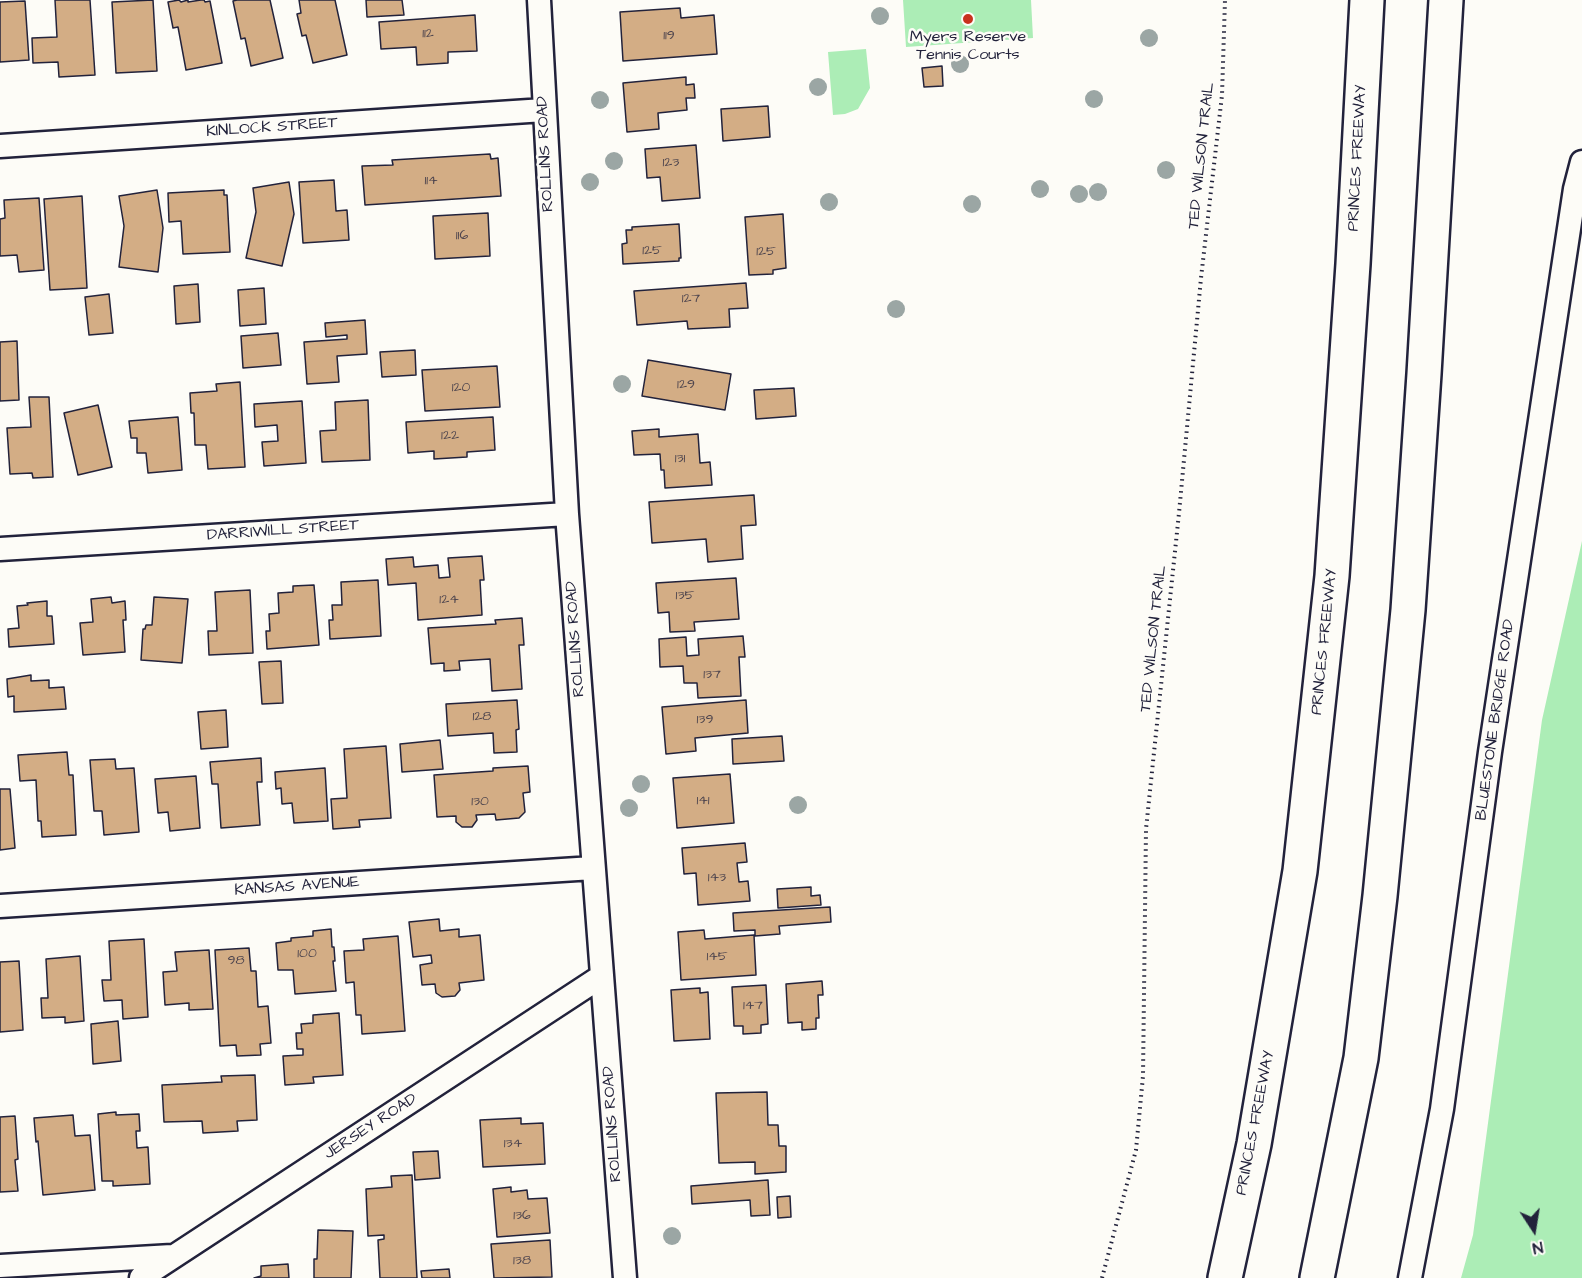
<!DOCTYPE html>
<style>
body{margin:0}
#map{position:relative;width:1582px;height:1278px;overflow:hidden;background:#fdfcf7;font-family:"Architects Daughter",sans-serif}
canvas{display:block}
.north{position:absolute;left:1504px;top:1200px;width:60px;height:60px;-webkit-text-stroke:4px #fdfcf7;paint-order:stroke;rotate:168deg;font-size:16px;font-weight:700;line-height:24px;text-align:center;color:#22223b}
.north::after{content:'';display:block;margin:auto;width:21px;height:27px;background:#22223b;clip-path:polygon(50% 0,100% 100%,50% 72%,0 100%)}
</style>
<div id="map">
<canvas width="1582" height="1278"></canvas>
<div class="north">N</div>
</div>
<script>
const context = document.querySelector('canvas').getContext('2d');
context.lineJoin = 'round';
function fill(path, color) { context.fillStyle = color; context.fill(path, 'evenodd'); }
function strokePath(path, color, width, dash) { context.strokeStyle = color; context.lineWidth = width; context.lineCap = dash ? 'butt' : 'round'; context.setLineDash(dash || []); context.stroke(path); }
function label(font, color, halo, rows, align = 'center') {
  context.font = font + ' "Architects Daughter",sans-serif'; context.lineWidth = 5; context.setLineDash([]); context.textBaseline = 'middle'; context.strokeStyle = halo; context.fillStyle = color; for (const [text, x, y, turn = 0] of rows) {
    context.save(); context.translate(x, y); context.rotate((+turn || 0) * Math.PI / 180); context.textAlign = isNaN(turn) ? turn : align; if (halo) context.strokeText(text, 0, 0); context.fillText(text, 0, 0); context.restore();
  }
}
fill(new Path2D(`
 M903 0H1031L1033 38 906 47Z
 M866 49 870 88 858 109 845 114 833 115 828 52Z
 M1582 541V1278H1461L1473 1235 1542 720Z`), '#acedb6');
const building = new Path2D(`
 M55 0H90L95 75 59 77 58 62 33 63 32 38 57 37Z
 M153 0 157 71 116 73 112 2Z
 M179 0 181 2 188 0V2L201 0H204L205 2 210 1 222 63 186 70 178 27 173 28 168 2Z
 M237 0H270L283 58 251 66 245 38 241 39 233 1Z
 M299 0H335L347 55 313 63 306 35 302 36 297 14 301 13Z
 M366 0H402L404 15 367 17Z
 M25 1 29 60 0 62V2Z
 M680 8 681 18 714 15 717 54 623 61 620 12Z
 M475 15 477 51 448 52V63L417 65 416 47 381 49 379 22Z
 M942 66 943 86 924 87 922 68Z
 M686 77V85L694 84 695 98H686L687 110 658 113 659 129 627 132 623 83Z
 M768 106 770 137 723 141 721 109Z
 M696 145 700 198 662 201 660 177 647 178 645 149Z
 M490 154 491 159 498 158 501 196 365 205 362 166 393 165 392 160Z
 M334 180 336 211 347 210 349 240 303 243 299 182Z
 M289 182 294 214 282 266 246 258 256 212 253 188Z
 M157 190 163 228 158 272 119 267 124 226 119 196Z
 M224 190V195H227L230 252 183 254 181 221 169 222 168 193Z
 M82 196 87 288 50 290 44 199Z
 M39 198 44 270 19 272 17 255 0 256V219L5 218 4 200Z
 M488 213 490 256 435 259 433 216Z
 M783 214 786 268 773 270V274L749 275 745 217Z
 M679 224 681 258H679V261L623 264 622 244 627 243 626 230H632V227Z
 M746 283 748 308 729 309 730 327 688 329 687 321 637 325 634 291Z
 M198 284 200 322 176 324 174 286Z
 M264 288 266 324 240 326 238 290Z
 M109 294 113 333 89 335 85 297Z
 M365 320 367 354 337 356 339 382 307 384 304 342 347 339V335L326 337 325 323Z
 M278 333 281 365 243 368 241 336Z
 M17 341 19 400 0 401V342Z
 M415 350 416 375 382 377 380 352Z
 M648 360 731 374 725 410 642 396Z
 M497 366 500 407 425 411 422 370Z
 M240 382 245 467 208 469 206 445H195L194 413H191L190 393 217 391 216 384Z
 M794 388 796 416 756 419 754 390Z
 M29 397H49L53 477 33 478 32 473 10 474 7 428 31 427Z
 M368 400 370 460 322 462 320 431 336 430 335 402Z
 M302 401 306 463 264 466 262 442 278 441 277 425 255 427 254 404Z
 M98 405 112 467 78 475 64 413Z
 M178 417 182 470 148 473 146 453H137V438H131L129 421Z
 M493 417 495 450 467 452V457L434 459V451L408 453 406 422Z
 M659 429V437L698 434 700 463 710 462 712 485 665 488 664 470H661L660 454 634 455 632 431Z
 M754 495 756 525 741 526 743 559 708 562 706 539 652 543 649 502Z
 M482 556 484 580H480L482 615 418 620 416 583 388 585 386 559 413 557 414 567 438 565 439 578 450 577 448 558Z
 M736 578 739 619 694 622 695 631 670 632 669 612 658 613 656 583Z
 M378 580 381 636 330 639 329 620H333L332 605H342L341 582Z
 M314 585 319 645 267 649 266 631H270L269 614 279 613 278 593 293 592V586Z
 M250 590 253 653 209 655 208 631H217L215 592Z
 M111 597 112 603 125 601 126 620H123L125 652 83 655 80 623 93 622 91 599Z
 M154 597 188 599 182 663 141 660 143 629H145L146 625H152Z
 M47 601V616H52L54 644 9 647 8 629 19 628 17 606 28 605 27 603Z
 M522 618 524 645H519L522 689 492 691 490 659 459 661 460 670 444 671V663L431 664 428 628 496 624 495 620Z
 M743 636 745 657H739L741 696 698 698 697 683H684L683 666 660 667 659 639 686 637 687 656 699 655 698 639Z
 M281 661 283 703 262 704 259 662Z
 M31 675V681L49 680V688L64 687 66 709 14 712V696L8 697 7 679Z
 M517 700 519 729 516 730 517 752 494 753 493 733 448 736 446 704Z
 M746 700 748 733 695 738 696 751 666 754 662 707Z
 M226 710 228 747 201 749 198 712Z
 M782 736 784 761 733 764 732 739Z
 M440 740 443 769 402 772 400 744Z
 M386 746 391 818 359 820 360 827 333 829 331 799 347 798 344 749Z
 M67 752 69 775H73L76 835 42 837 41 821H38L36 780 20 781 18 755Z
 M261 758 262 782H257L260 825 221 828 218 784H212L210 762Z
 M115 759 116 769 134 768 139 832 104 835 102 811H94L90 760Z
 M528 766 530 792 523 793 525 812 519 818 496 820 495 814 476 815 477 820 472 827H462L456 822V816L437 817 434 775 493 771V768Z
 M325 768 328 821 294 823 292 803 282 804 281 788 276 789 275 772Z
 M730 774 734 823 677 828 673 778Z
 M196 776 200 828 170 831 168 812 158 813 155 779Z
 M0 789H10L15 848 0 850Z
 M745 843 747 862 737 863 739 882 748 881 750 901 698 905 696 873 684 874 682 848Z
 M811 887V896L820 895 821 905 778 908 777 889Z
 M830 907 831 922 779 926 780 934 755 936V930L734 931 733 913Z
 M439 919 440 931 459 929V937L480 935 484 980 459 983 460 990 455 996 442 997 436 993 435 984 422 985 420 965 432 963 431 955 413 957 409 922Z
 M331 929 332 947H334L335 961H333L336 991 295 994 293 970H278L276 943 291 941V938L313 936V931Z
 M704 930 705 939 754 935 756 975 681 980 678 932Z
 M398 936 405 1031 362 1034 361 1015H356L354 982 346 983 344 951 364 950 363 939Z
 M144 939 148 1017 123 1019 122 1000 104 1001 102 980H111L109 941Z
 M249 948 251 971H256L258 1007 268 1006 271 1043 260 1044 261 1055 237 1056 236 1045 220 1046 215 950Z
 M209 950 213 1009 189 1010V1003L165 1005 163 972 177 971 175 952Z
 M80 956 84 1021 65 1023V1017L42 1018 41 998H48L46 959Z
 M19 961 23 1030 0 1032V962Z
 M822 981 823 995H818L819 1018H816V1029L802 1030V1022L788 1023 786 984Z
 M766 985 768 1024 761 1025V1033L743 1034V1026H734L732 987Z
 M700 988V993L708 992 710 1039 674 1041 671 990Z
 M339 1013 343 1075 313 1077 314 1083 285 1085 283 1056 303 1055V1049H297L296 1033H302L301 1024 313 1023V1015Z
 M118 1021 121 1061 93 1064 91 1024Z
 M255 1075 257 1120 237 1121 238 1131 203 1133 202 1121 164 1122 162 1085 222 1082 221 1076Z
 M767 1092 768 1125H778L779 1146H786V1172L755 1174V1162L719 1163 716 1093Z
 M116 1112V1115L139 1114 140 1131H136L137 1148 148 1147 150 1184 113 1186V1181H102L98 1114Z
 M73 1115 75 1136 90 1135 95 1190 43 1195 38 1141 36 1142 34 1118Z
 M15 1116 18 1159 15 1160 18 1191 0 1192V1117Z
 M521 1118V1124L543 1123 545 1164 483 1167 480 1120Z
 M438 1151 440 1178 415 1180 413 1152Z
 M412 1175 417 1278H380L378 1240 384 1239V1235L368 1236 366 1189 392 1187 391 1176Z
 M768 1180 770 1215 751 1216 750 1200 692 1204 691 1186Z
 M511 1187V1192L527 1190 528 1199 547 1198 550 1233 497 1237 493 1189Z
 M790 1196 791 1217 778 1218 777 1197Z
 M318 1230 353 1231 351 1278H314V1259H317Z
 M550 1240 552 1277 494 1278 491 1244Z
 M288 1264 289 1278H254L261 1276V1266Z
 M449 1269 450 1278H422L421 1271Z`);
fill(building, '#d3ad85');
strokePath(building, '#22223b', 1.5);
const street = new Path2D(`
 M539 0 567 514 625 1278
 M0 146 544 110
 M0 549 567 514
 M0 906 593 868
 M0 1266 172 1256
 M141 1278 602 976
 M1410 1278 1442 1109 1490 752 1575 189 1582 162`);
const highway = new Path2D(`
 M1225 1278 1254 1144 1300 871 1332 576 1353 264 1367 0
 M1317 1278 1361 1058 1380 896 1408 610 1424 374 1446 0`);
strokePath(street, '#22223b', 27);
strokePath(highway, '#22223b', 38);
strokePath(new Path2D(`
 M1102 1278 1136 1150 1143 1076 1146 829 1179 513 1201 278 1222 95 1225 0`), '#22223b', 4, [1.5, 4.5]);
strokePath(street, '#fdfcf7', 22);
strokePath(highway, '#fdfcf7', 33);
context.fillStyle = '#9ba6a4';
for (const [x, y] of [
 [880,16],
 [1149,38],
 [960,64],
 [818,87],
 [1094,99],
 [600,100],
 [614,161],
 [1166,170],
 [590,182],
 [1040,189],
 [1098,192],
 [1079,194],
 [829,202],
 [972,204],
 [896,309],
 [622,384],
 [641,784],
 [798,805],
 [629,808],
 [672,1236]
]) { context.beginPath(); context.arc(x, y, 9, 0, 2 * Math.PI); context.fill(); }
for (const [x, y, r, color] of [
 [968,19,6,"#c8321e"]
]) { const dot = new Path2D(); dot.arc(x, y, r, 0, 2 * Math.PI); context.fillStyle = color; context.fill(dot); strokePath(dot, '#fdfcf7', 2); }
label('14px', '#4e454e', null, [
 ["112",428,34],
 ["119",669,36],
 ["123",671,163],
 ["114",431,181],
 ["116",462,236],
 ["125",652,251],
 ["125",766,252],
 ["127",691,299],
 ["129",686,385],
 ["120",461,388],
 ["122",450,436],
 ["131",680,459],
 ["135",685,596],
 ["124",449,600],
 ["137",712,675],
 ["128",482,717],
 ["139",705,720],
 ["141",703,801],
 ["130",480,802],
 ["143",717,878],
 ["100",307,954],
 ["145",717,957],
 ["98",236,961],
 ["147",753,1006],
 ["134",513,1144],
 ["136",522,1216],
 ["138",522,1261]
]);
label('16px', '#22223b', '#fdfcf7', [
 ["Myers Reserve",968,38],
 ["Tennis Courts",968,56]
]);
label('16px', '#22223b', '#fdfcf7', [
 ["KINLOCK STREET",272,128,-4],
 ["ROLLINS ROAD",546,154,-93],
 ["TED WILSON TRAIL",1202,156,-84],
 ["PRINCES FREEWAY",1358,158,-87],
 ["DARRIWILL STREET",283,531,-4],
 ["ROLLINS ROAD",576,639,-94],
 ["TED WILSON TRAIL",1154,639,-84],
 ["PRINCES FREEWAY",1325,642,-84],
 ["BLUESTONE BRIDGE ROAD",1496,720,-82],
 ["KANSAS AVENUE",297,887,-4],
 ["PRINCES FREEWAY",1256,1123,-79],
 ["ROLLINS ROAD",613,1124,-94],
 ["JERSEY ROAD",371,1127,-33]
]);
</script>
